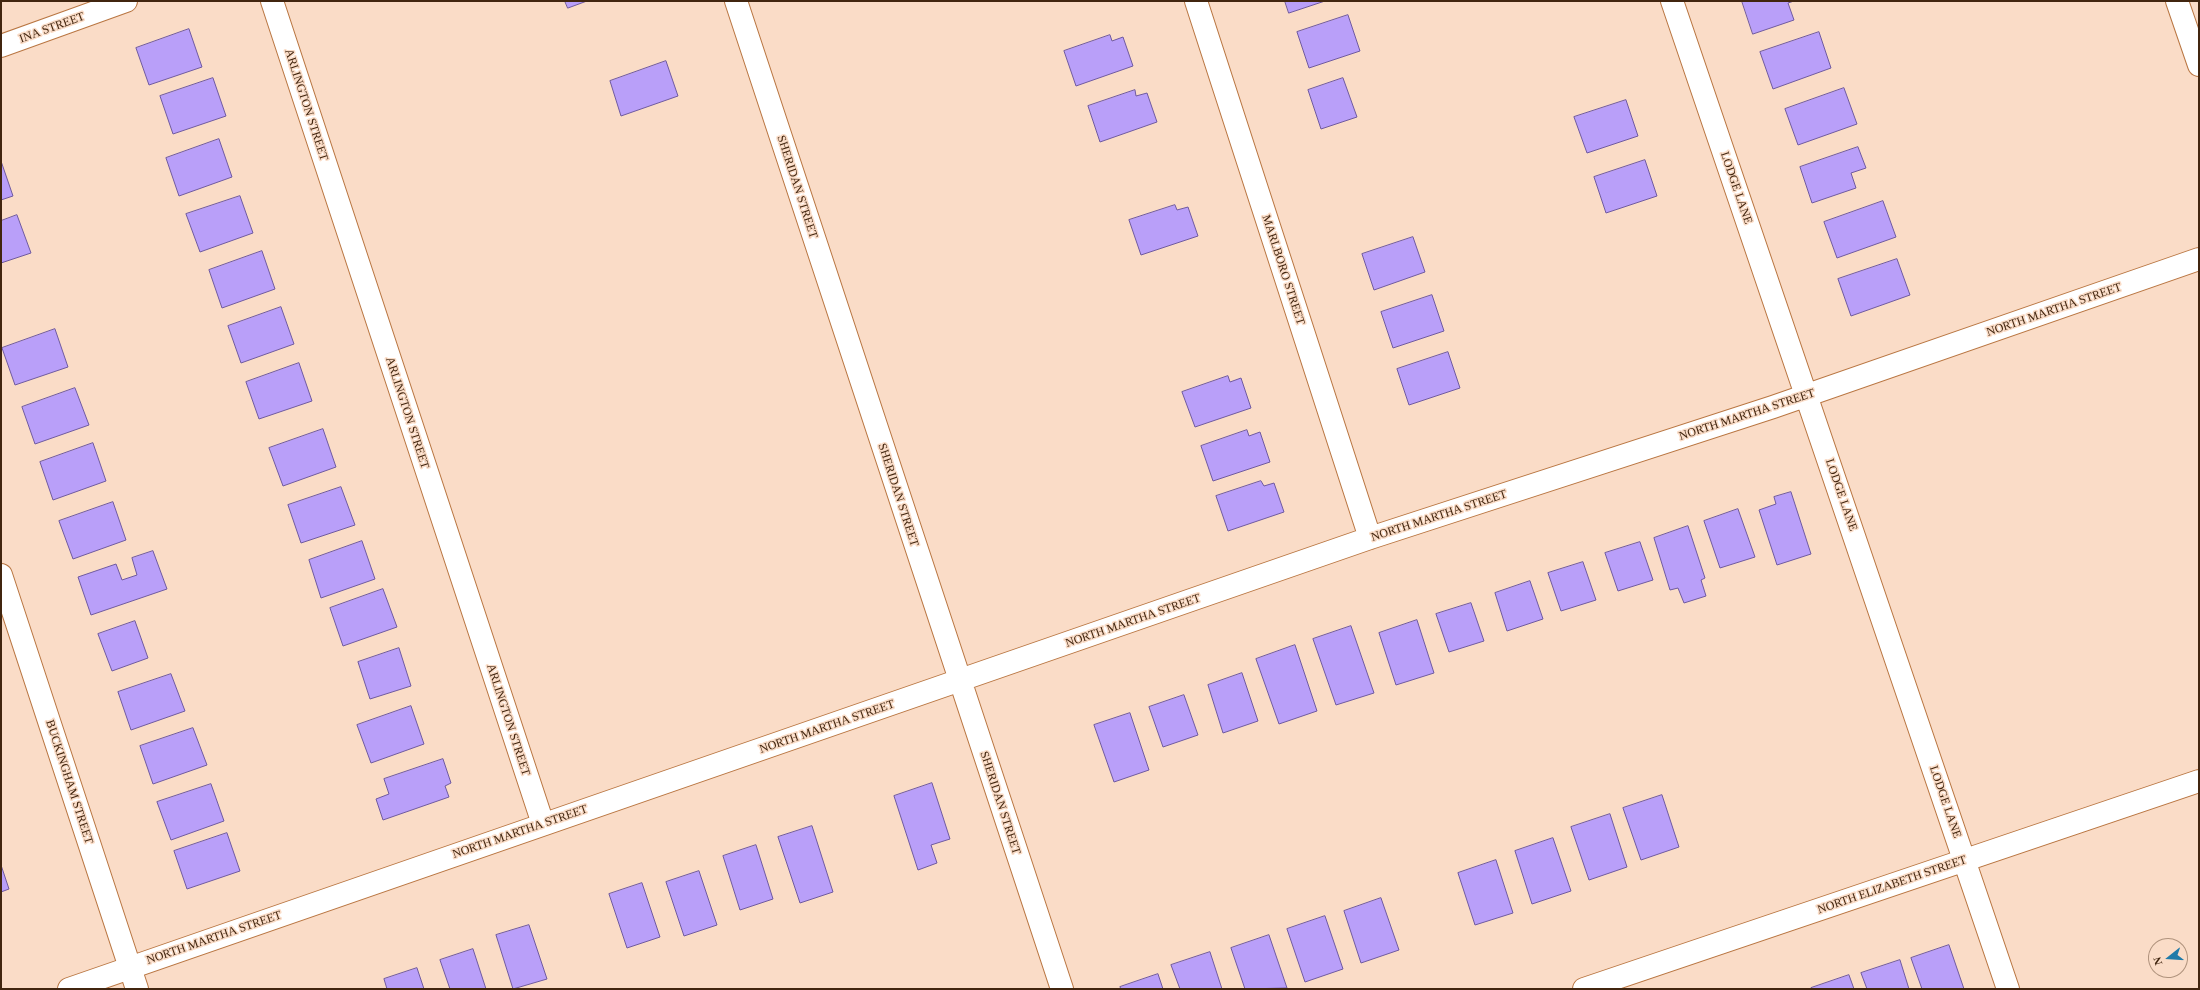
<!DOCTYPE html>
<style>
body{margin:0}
#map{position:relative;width:2200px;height:990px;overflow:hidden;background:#fadcc7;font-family:"Times New Roman",serif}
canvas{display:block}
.frame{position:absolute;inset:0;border:2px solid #41250f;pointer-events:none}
.north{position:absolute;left:2148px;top:938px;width:40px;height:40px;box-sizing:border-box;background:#fadcc7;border:1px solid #b0937d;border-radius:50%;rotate:253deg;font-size:11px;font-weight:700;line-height:16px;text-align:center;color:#41250f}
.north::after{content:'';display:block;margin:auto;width:14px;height:18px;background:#207ba9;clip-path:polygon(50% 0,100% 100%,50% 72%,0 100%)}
</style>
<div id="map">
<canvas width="2200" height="990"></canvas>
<div class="frame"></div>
<div class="north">N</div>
</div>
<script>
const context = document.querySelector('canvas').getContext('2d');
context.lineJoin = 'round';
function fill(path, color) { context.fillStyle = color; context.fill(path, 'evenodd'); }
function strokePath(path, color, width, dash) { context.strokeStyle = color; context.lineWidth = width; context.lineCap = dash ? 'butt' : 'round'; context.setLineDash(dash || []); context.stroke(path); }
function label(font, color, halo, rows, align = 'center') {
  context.font = font + ' "Times New Roman",serif'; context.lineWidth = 3; context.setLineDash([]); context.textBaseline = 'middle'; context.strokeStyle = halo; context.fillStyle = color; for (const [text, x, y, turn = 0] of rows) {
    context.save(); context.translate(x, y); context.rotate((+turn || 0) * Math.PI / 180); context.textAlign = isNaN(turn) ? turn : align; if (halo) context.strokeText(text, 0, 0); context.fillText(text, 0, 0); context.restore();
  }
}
const building = new Path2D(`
 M565 1H587L568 8Z
 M1285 1H1325L1289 13Z
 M1742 1H1794L1788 3 1794 20 1753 34Z
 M1348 15 1360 51 1309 68 1297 32Z
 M189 29 202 67 149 85 136 48Z
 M1819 32 1831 68 1773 89 1760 52Z
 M1110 35 1112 41 1123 37 1133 66 1076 86 1064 51Z
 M666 61 678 96 621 116 610 81Z
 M213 78 226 116 173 134 160 96Z
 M1343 78 1357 117 1321 129 1308 90Z
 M1844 88 1857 124 1798 145 1785 109Z
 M1135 90 1136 96 1147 93 1157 122 1100 142 1088 106Z
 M1626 100 1638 136 1587 153 1574 117Z
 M219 139 232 177 179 196 166 158Z
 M1858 147 1866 168 1851 173 1856 188 1812 203 1800 167Z
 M1645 160 1657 196 1606 213 1594 177Z
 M1 161 13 196 1 200Z
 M240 196 253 233 200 252 186 214Z
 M1883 201 1896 237 1837 258 1824 222Z
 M1175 205 1177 210 1188 207 1198 236 1141 255 1129 220Z
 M17 215 31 253 1 263V221Z
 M1413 237 1425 272 1374 290 1362 254Z
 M262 251 275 289 222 308 209 270Z
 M1897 259 1910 295 1851 316 1838 279Z
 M1432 295 1444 331 1393 348 1381 312Z
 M281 307 294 344 241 363 228 326Z
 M55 329 68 367 15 385 2 348Z
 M1448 352 1460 388 1409 405 1397 369Z
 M299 363 312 401 259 419 246 382Z
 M1228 376 1230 382 1241 378 1251 408 1195 427 1182 392Z
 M75 388 89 425 35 444 22 407Z
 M323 429 336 467 283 486 269 448Z
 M1247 430 1249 436 1260 432 1270 462 1213 481 1201 446Z
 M93 443 106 481 53 500 40 462Z
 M1261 481 1264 486 1274 483 1284 512 1228 531 1216 496Z
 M341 487 355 525 301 543 288 505Z
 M1791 492 1811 554 1777 565 1759 510 1776 504 1774 497Z
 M113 502 126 540 73 559 59 521Z
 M1738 509 1755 557 1720 568 1704 521Z
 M1688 526 1705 578 1701 580 1706 596 1684 603 1678 588 1670 590 1654 538Z
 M362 541 375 579 321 598 309 560Z
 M1640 542 1653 580 1618 591 1605 553Z
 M153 551 167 589 91 615 78 577 116 564 122 580 137 575 132 558Z
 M1583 562 1596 600 1561 611 1548 573Z
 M1530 581 1543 619 1507 631 1495 593Z
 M383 589 397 627 343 646 330 608Z
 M1471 603 1484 641 1449 652 1436 614Z
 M1417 620 1434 673 1396 685 1379 633Z
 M135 621 148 658 112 671 98 634Z
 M1351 626 1374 693 1336 705 1313 639Z
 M1295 645 1317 711 1279 724 1256 659Z
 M399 648 411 686 370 699 358 662Z
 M1242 673 1258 721 1223 733 1208 685Z
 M171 674 185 711 131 730 118 692Z
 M1184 695 1198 735 1163 747 1149 707Z
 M411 706 424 744 371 763 357 725Z
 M1130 713 1149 770 1114 782 1094 725Z
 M193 728 207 765 153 784 140 746Z
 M443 759 451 783 445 786 449 797 383 820 376 799 389 794 384 779Z
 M932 783 950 839 931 845 937 863 918 870 894 796Z
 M211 784 224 821 171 840 157 802Z
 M1662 795 1679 847 1641 860 1623 808Z
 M1610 814 1627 867 1589 880 1571 827Z
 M812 826 833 892 800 903 778 837Z
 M227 833 240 871 187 889 174 851Z
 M1553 838 1571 891 1532 904 1515 851Z
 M756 845 773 899 740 910 723 856Z
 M1496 860 1513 913 1475 925 1458 873Z
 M1 865 9 889 1 892Z
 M699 871 717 925 684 936 666 882Z
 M642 883 660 937 627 948 609 894Z
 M1381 898 1399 950 1361 963 1344 911Z
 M1325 916 1343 969 1305 982 1287 929Z
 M529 925 547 979 513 989 496 935Z
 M1269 935 1287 988 1245 989 1231 948Z
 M1949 945 1964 989H1922L1911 958Z
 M473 949 486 989H450L440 960Z
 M1210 952 1222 989H1180L1171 965Z
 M1900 960 1909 989H1867L1861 973Z
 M417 968 424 989H387L384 979Z
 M1158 974 1163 989H1121L1120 987Z
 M1849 975 1854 989H1811V988Z`);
fill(building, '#b99ff9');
strokePath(building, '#6f5a9f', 1);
const street = new Path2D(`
 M272 1 543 824
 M736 1 1062 989
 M1196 1 1370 538
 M1672 1 2008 989
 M2177 1 2199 65
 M1 46 126 1
 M1 575 137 989
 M69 989 1370 538 1773 407 2199 259
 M1584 989 2199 781`);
strokePath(street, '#b97642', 24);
strokePath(street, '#fff', 22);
label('12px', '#41250f', '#fadcc7', [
 ["INA STREET",52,28,-20],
 ["ARLINGTON STREET",306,105,72],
 ["SHERIDAN STREET",797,187,72],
 ["LODGE LANE",1736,188,71],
 ["MARLBORO STREET",1283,270,72],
 ["NORTH MARTHA STREET",2054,310,-19],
 ["ARLINGTON STREET",407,413,72],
 ["NORTH MARTHA STREET",1747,415,-18],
 ["SHERIDAN STREET",898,495,72],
 ["LODGE LANE",1841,495,71],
 ["NORTH MARTHA STREET",1439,516,-18],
 ["NORTH MARTHA STREET",1133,621,-19],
 ["ARLINGTON STREET",508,720,72],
 ["NORTH MARTHA STREET",827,727,-19],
 ["BUCKINGHAM STREET",69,782,72],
 ["LODGE LANE",1945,802,71],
 ["SHERIDAN STREET",1000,803,72],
 ["NORTH MARTHA STREET",520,832,-19],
 ["NORTH ELIZABETH STREET",1892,885,-19],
 ["NORTH MARTHA STREET",214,938,-19]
]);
</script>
